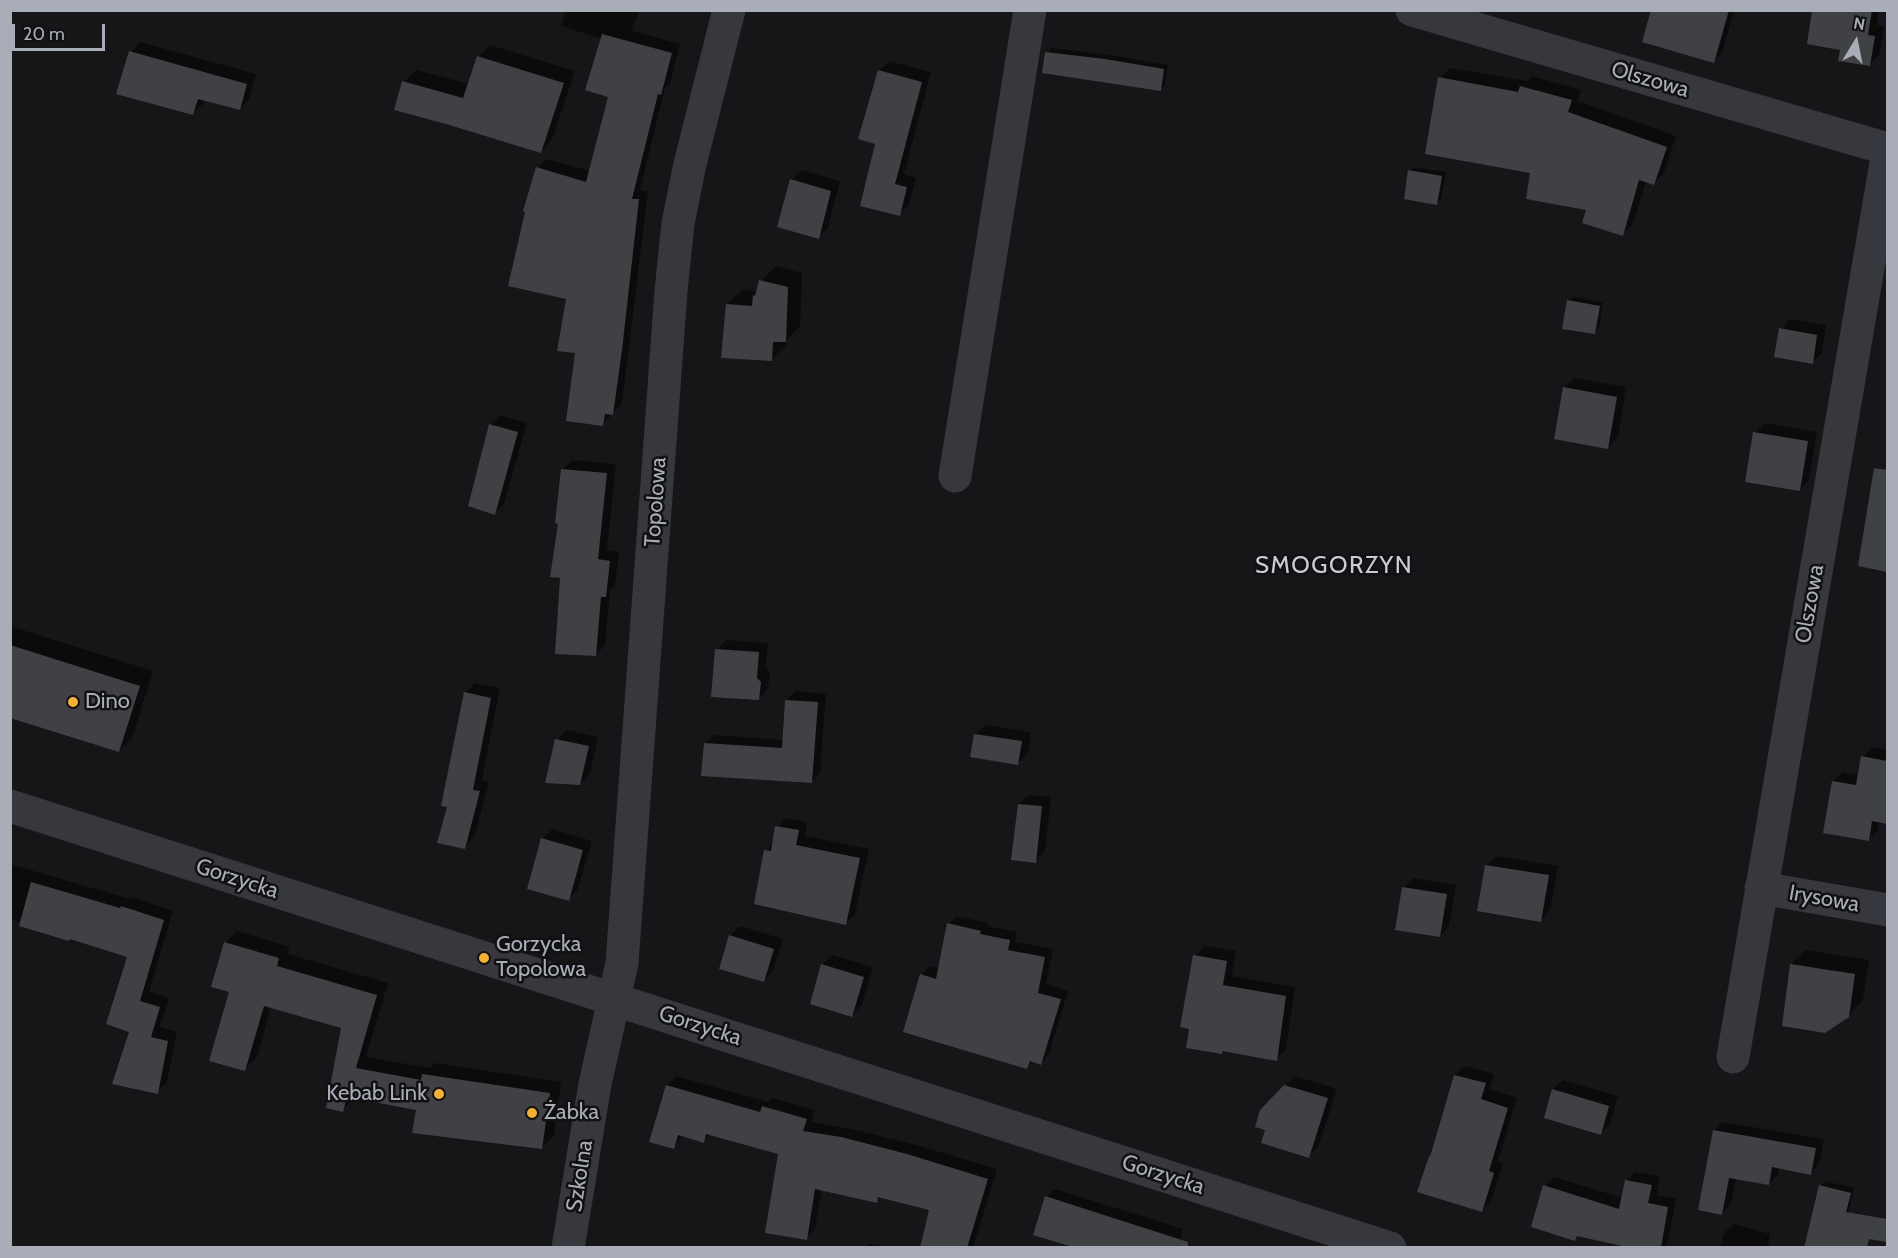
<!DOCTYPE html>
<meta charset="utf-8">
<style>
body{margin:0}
#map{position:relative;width:1898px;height:1258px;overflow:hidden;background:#161618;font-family:Cabin,sans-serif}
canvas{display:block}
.frame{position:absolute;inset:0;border:12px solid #a8adb8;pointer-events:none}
.north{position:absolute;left:1826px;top:12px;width:60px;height:60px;-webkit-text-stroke:4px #111113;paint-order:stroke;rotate:10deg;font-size:16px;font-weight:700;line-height:24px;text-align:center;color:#a8adb8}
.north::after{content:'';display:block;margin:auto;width:21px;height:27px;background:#a8adb8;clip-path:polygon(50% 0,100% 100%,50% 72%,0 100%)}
.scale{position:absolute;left:12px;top:24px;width:93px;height:27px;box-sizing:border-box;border:3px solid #a8adb8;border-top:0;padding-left:8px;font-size:18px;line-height:21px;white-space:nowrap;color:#a8adb8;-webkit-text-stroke:4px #111113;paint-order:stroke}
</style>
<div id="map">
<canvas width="1898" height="1258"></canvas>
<div class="frame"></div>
<div class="north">N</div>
<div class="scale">20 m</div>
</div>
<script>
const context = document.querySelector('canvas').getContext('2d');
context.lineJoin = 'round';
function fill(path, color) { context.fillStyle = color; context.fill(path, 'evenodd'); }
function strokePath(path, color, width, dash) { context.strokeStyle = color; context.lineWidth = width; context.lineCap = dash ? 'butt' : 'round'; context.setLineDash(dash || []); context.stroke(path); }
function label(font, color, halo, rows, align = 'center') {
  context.font = font + ' Cabin,sans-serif'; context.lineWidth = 5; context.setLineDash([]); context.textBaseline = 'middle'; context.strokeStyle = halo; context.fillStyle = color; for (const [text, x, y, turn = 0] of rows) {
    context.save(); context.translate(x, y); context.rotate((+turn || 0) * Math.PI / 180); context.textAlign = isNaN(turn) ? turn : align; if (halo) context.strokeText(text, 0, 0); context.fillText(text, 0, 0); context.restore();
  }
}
fill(new Path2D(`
 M566 10H639L632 31 680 44 670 84 665 88 640 190 648 191 622 404 603 424 577 352 567 298 538 168 547 159 590 171 609 96 602 39 561 26Z
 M1687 10H1734L1722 53 1713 62Z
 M1814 10H1879L1877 25 1884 26 1879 55 1869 65 1841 49Z
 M140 42 256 74 249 99 239 109 204 99 203 104 193 113 131 52Z
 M490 45 575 71 552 140 540 152 404 82 416 70 469 84 478 57Z
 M1051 48 1110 55 1168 65 1165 85 1160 90 1047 53Z
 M889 61 931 72 904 174 916 178 909 205 899 214 877 143 879 70Z
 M1450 68 1527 81 1532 76 1581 90 1578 101 1676 136 1664 173 1653 183 1646 181 1633 224 1622 234 1532 171 1440 78Z
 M1414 167 1446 172 1441 199 1437 203 1410 171Z
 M801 170 840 181 828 228 818 237 791 180Z
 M776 266 802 273 800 326 787 340 786 345 772 359 727 304 742 290 758 291 761 281Z
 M1573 297 1603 302 1599 328 1594 333 1568 301Z
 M1790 319 1826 325 1822 353 1812 362 1781 329Z
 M1574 378 1626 387 1618 437 1608 447 1564 388Z
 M500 415 527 423 504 504 495 513 490 425Z
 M1765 423 1817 432 1809 480 1799 490 1755 433Z
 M572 460 616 464 607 550 619 552 615 586 610 590 605 645 596 655 562 577 559 522 562 470Z
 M1882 477 1888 478V570L1859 565Z
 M10 626 153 671 133 736 119 751 10 717Z
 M726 640 768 643 766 668 770 672 768 689 759 699 717 650Z
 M475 683 500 688 482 780 489 782 474 838 464 848 448 806 465 693Z
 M795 691 826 694 820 773 811 782 705 743 714 735 784 740 787 700Z
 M985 725 1031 732 1028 753 1018 763 975 734Z
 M566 730 598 737 590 774 580 784 557 740Z
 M1872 747 1888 750V819L1885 822 1879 821 1878 830 1868 840 1833 782 1843 772 1859 775 1863 757Z
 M1029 795 1051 797 1045 851 1035 861 1019 804Z
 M786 818 807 822 805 836 869 849 855 914 846 923 766 851 774 842 777 827Z
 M552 829 592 841 578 889 568 899 542 839Z
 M1496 856 1558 866 1550 910 1541 920 1487 865Z
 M10 864 130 899 132 897 173 911 149 992 169 998 160 1027 177 1032 167 1082 157 1092 130 1031 129 956 10 919Z
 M1413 878 1456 885 1449 926 1440 936 1403 888Z
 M957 916 988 923V926L1017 932 1015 942 1053 949 1046 984 1068 991 1049 1054 1041 1063 1034 1061 1027 1068 905 1031 921 974 930 966 940 969 949 924Z
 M740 926 783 939 773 971 764 980 730 936Z
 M237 931 290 947 288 954 388 983 366 1057 430 1068 435 1063 561 1082 554 1136 542 1147 418 1108 355 1097 342 1110V1027L271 1006 257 1057 245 1069 231 991 225 943Z
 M1205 946 1236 951 1232 976 1295 987 1286 1049 1277 1059 1224 1050 1221 1052 1195 956Z
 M1806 950 1869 960 1863 1000 1848 1016 1791 964Z
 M832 955 873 967 862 1005 852 1015 812 1003 823 964Z
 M1465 1066 1494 1074 1490 1089 1517 1098 1498 1161 1503 1163 1491 1201 1481 1211 1430 1157 1432 1155 1455 1075Z
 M676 1076 768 1102 772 1098 815 1110 812 1122 851 1129 917 1145 997 1169 973 1248H922L930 1209 881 1196 876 1201 822 1189 815 1229 806 1238 779 1153 711 1134 703 1141 683 1135 673 1147 667 1085Z
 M1295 1076 1337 1089 1318 1147 1308 1156 1267 1129 1261 1111Z
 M1563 1080 1618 1096 1610 1124 1601 1133 1553 1089Z
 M1723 1122 1824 1139 1819 1164 1810 1173 1779 1166 1778 1175 1769 1183 1736 1178 1731 1204 1722 1213 1714 1130Z
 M1635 1172 1660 1176 1657 1195 1676 1198 1668 1242 1663 1248H1642L1579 1235 1575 1240 1545 1186 1554 1177 1623 1198 1626 1181Z
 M1825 1181 1854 1188 1847 1218 1820 1186Z
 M1055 1189 1183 1229 1177 1248 1046 1197Z
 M1734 1224 1770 1234 1768 1248H1720L1724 1233Z
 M869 1244 892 1248H865Z`), '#0007');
fill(new Path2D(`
 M1651 10H1729L1714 63 1642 42Z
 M1812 10H1872L1868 35 1875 36 1870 66 1838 61 1840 50 1807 44Z
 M602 34 672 53 661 95 658 94 632 199H639L622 350 613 415 605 414 603 426 566 421 575 353 557 351 566 299 508 286 525 212 523 211 536 167 586 182 608 97 585 90Z
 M129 51 247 84 240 110 198 99 193 115 116 94Z
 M1045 52 1105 59 1164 69 1161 91 1042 73Z
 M477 56 564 83 541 153 446 124 394 110 402 81 463 98Z
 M878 70 922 82 895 184 907 187 900 216 860 206 875 144 858 139Z
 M1438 77 1518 92 1520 86 1572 100 1568 112 1667 147 1654 185 1639 180 1623 236 1582 223 1586 210 1526 199 1530 173 1425 154Z
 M1408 170 1442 176 1437 205 1404 199Z
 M790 179 831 191 819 239 777 227Z
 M759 280 788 287 786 342H773L772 361 721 358 726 304 752 306 753 295 755 296Z
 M1567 300 1600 306 1595 334 1562 329Z
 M1779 328 1817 335 1813 364 1774 357Z
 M1563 387 1617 397 1608 449 1554 439Z
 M489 424 518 432 495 515 468 506Z
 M1753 432 1808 441 1800 491 1745 482Z
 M1874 468 1887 470V572L1858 566Z
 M561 469 607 473 598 559 610 561 606 597H601L596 656 555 654 560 578 550 577 558 524 555 523Z
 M10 645 140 686 119 752 10 718Z
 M715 649 759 652 757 678 761 682 759 700 711 697Z
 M464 692 491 698 473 790 480 791 465 849 437 843 447 807 441 806Z
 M785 700 818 702 812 783 701 776 704 743 782 748Z
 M974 734 1022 741 1018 765 970 757Z
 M555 739 589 746 580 785 545 783Z
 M1861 756 1887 761V824L1872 821 1869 841 1823 833 1832 781 1856 785Z
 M1018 804 1042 806 1036 863 1011 860Z
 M775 826 799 830 796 845 860 858 846 925 754 904 764 850 771 851Z
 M541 838 583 850 569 901 527 889Z
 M1485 865 1549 875 1541 922 1477 911Z
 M31 882 120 908 121 906 164 920 140 1001 160 1007 151 1037 168 1041 158 1094 112 1084 129 1032 106 1024 127 957 70 939 69 941 19 926Z
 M1402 887 1447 894 1440 937 1395 930Z
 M947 923 981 931 980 934 1010 940 1008 950 1045 957 1038 993 1061 999 1041 1065 1030 1061 1027 1069 903 1032 920 974 936 979Z
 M729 935 774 949 764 982 719 969Z
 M224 942 279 958 277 966 377 995 356 1068 421 1080 422 1074 550 1093 542 1149 412 1133 416 1110 347 1097 343 1112 326 1108 341 1028 264 1006 245 1071 209 1061 229 992 211 987Z
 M1193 955 1227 961 1223 985 1286 996 1277 1061 1222 1051V1054L1186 1048 1189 1029 1180 1027Z
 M821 964 864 977 852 1017 810 1004Z
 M1790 964 1855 974 1849 1017 1825 1033 1782 1026Z
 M1454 1075 1486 1083 1481 1099 1508 1108 1489 1171 1494 1173 1482 1212 1417 1192 1429 1156 1430 1157Z
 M666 1085 760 1112 762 1106 807 1119 803 1131 841 1137 907 1154 988 1179 967 1248H920L929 1210 878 1197 877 1203 815 1189 807 1240 765 1233 778 1154 706 1134 704 1143 678 1135 674 1149 649 1142Z
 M1284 1085 1328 1098 1309 1158 1261 1143 1265 1130 1255 1127 1260 1110Z
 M1552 1089 1609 1106 1601 1135 1544 1118Z
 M1713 1130 1816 1148 1811 1175 1772 1167 1769 1185 1729 1178 1722 1215 1698 1210Z
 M1625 1180 1652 1185 1648 1203 1668 1207 1661 1248H1631L1577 1236 1575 1241 1531 1227 1543 1185 1619 1209Z
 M1819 1185 1851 1193 1846 1212 1887 1219V1242L1869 1239 1867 1248H1804Z
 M1045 1196 1188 1242V1248H1076L1033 1235Z`), '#404145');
strokePath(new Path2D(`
 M1412 10 1888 149
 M955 476 1030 10
 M10 806 1390 1248
 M1761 888 1888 910
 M1733 1057 1888 151
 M568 1248 595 1084 622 963 671 291 678 223 690 164 729 10`), '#37383d', 33);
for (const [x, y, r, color] of [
 [73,702,6,"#f2b134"],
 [484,958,6,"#f2b134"],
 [439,1094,6,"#f2b134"],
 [532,1113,6,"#f2b134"]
]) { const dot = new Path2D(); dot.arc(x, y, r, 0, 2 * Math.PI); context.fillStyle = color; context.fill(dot); strokePath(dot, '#111113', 2); }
label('22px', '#a8adb8', '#111113', [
 ["Olszowa",1650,80,16],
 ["Topolowa",656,502,-86],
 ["Olszowa",1810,604,-80],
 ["Gorzycka",237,879,18],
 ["Irysowa",1824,899,10],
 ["Gorzycka",700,1026,18],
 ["Gorzycka",1163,1175,18],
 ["Szkolna",580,1176,-81]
]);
label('22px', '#a8adb8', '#111113', [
 ["Dino",85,702],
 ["Gorzycka",496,945],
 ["Topolowa",496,970],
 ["Kebab Link",427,1094,"right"],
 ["Żabka",544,1113]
], 'left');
context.letterSpacing = '1.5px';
label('24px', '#c9ccd4', '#111113', [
 ["SMOGORZYN",1334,566]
]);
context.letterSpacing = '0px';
</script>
